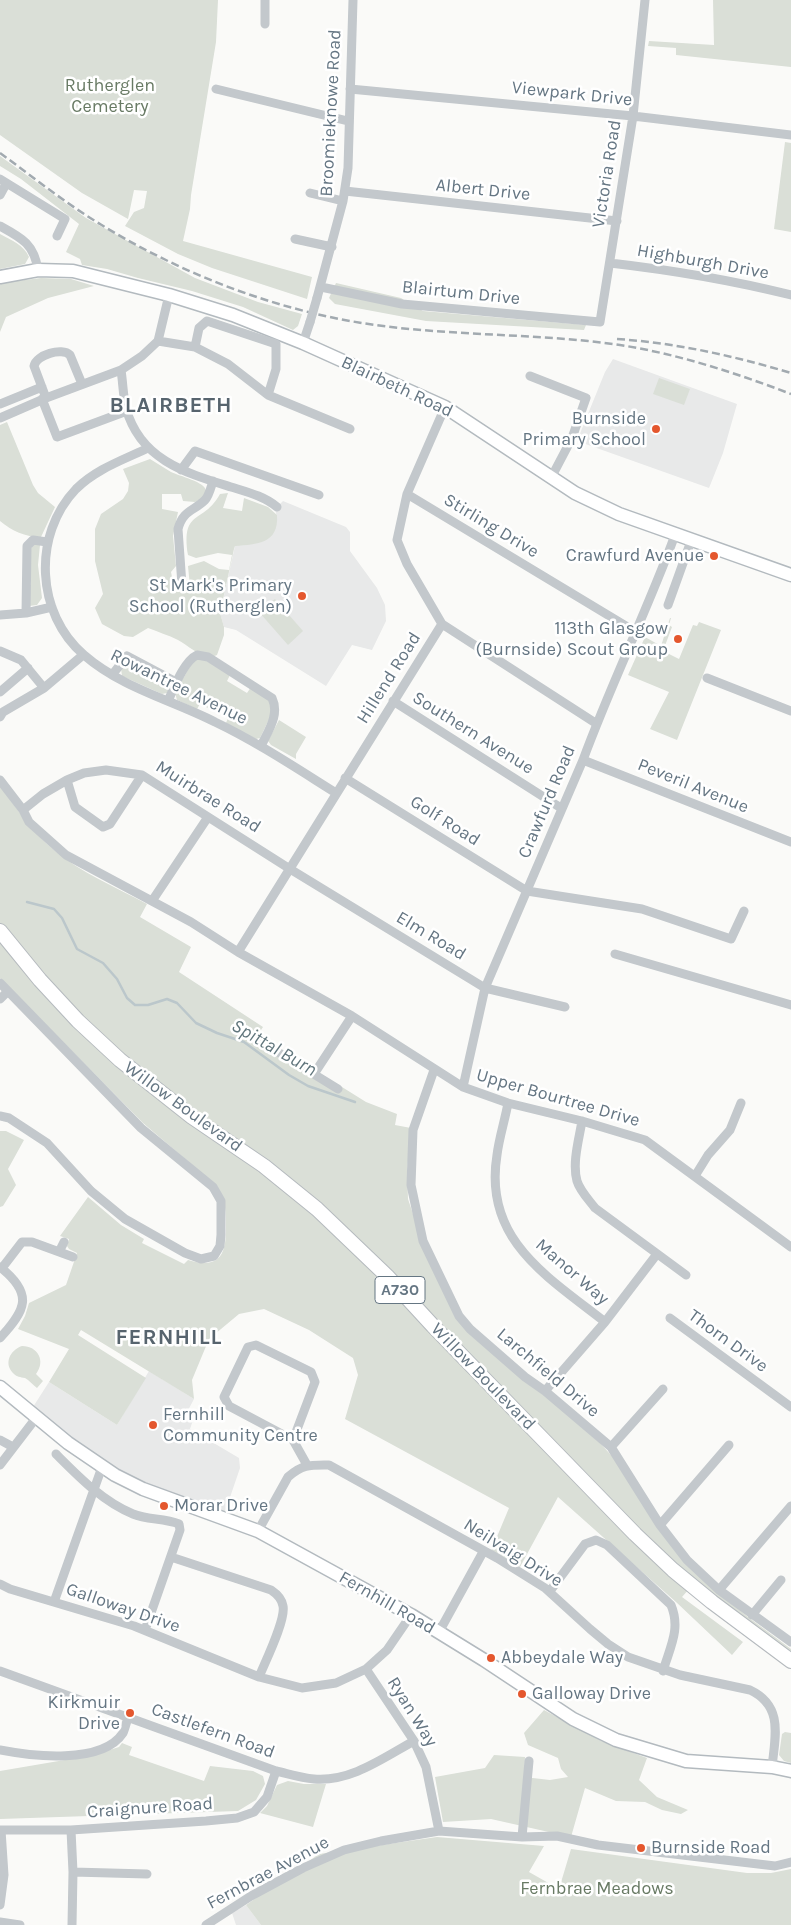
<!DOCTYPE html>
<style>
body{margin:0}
canvas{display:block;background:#fafaf8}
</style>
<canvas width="791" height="1925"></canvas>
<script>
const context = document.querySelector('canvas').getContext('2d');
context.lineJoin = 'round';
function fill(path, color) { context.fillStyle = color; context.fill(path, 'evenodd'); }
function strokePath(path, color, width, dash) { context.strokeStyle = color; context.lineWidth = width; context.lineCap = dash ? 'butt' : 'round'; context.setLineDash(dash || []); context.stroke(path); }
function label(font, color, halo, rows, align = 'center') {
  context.font = font + ' Karla,sans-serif'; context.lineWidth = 5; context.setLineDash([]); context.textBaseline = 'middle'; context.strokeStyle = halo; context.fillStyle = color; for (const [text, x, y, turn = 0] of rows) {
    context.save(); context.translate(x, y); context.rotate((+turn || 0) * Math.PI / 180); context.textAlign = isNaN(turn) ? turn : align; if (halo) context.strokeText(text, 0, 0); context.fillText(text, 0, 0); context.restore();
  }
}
fill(new Path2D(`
 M613 359 737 404 723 453 709 488 577 441 605 372Z
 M283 501 346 527 350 532V551L377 588 385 605 386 621 372 650 352 645 326 686 236 630 224 627 220 613 235 546 277 517 275 509Z
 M149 1371 194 1399 185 1416 193 1420 190 1429 239 1458 240 1468 225 1512 153 1488 106 1464 33 1407 49 1382 117 1425Z
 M246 1905 261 1925H236L232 1913Z`), '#e8e9e9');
fill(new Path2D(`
 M0 0H218L216 42 191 195 190 209 183 241 312 277 307 299 212 268 178 254 125 226 134 212 144 208 147 191 134 190 128 219 82 193 0 135Z
 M713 0H791V67L676 55V48L648 46 649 41 714 45Z
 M785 142 791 143V232L774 229Z
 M0 156 86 218 195 278 258 302 302 314 298 326 293 330 243 307 192 291 138 278 107 269 82 265 80 259 66 252 79 224 21 179 0 166Z
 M0 234C11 240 24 245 29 257L25 264 0 269Z
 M41 278 71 279 94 286 48 298 6 317 0 332V283Z
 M336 283 401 298 423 311 586 325 584 330 426 321 335 304 329 298Z
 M659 378 690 389 684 405 653 394Z
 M7 422 33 485 38 493 55 507 41 537C25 537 12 531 0 521V425Z
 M150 459C157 463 164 468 171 472 179 476 206 482 206 491 206 496 199 500 195 502L183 501 181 494H162V509L178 512 173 536 176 566 171 572 174 587H190L188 566 204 561 219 569 229 570 232 555 218 553 196 558 188 555C181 508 203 525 220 494L228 493 223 508 242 511 244 498 268 507 277 515C279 544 257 544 235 546L234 549 220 613 224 627V635L217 655C202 661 190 646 178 640 168 635 158 632 148 628L133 637 124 636 102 624 95 608 103 594 95 561V529L101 514 123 499 128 491 129 483 123 469Z
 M34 543 40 545 38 565 42 598 37 605 29 606V587L31 584 30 550Z
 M275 599 303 631 288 645 259 612Z
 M670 618H671L669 625 672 627 663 651 679 659 693 625 697 626 699 622 721 630 677 740 650 729 669 692 628 675 645 637 661 646Z
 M202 658 230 675 227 681 247 693 251 687 269 699 272 713 260 738 256 739 226 723 228 718 200 704 197 709 177 700 175 693 193 661Z
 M128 662 134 663 131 669 152 679 155 675 171 684 167 693 162 694 122 676 121 668Z
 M279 720 306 737 296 754V759L271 745 268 741Z
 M0 785C16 808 32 832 54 850 81 873 116 887 147 904L140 917 191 947 179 972 263 1027 259 1033 249 1030 245 1035 338 1093 342 1087 366 1102 397 1114 395 1125 411 1128 407 1171 408 1199 423 1244 457 1320 600 1443 621 1466 700 1577 748 1617 791 1649V1653L696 1581 682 1597 743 1642 732 1655 676 1602 558 1497 520 1567 491 1551 509 1508 345 1419 358 1375 353 1358 309 1330 264 1309 239 1314 209 1339 192 1380 194 1399 81 1330 78 1335 146 1378 117 1425 49 1382 69 1349 18 1329 25 1316 29 1303 66 1285 77 1253 69 1249 67 1246 69 1239 60 1236 88 1197 121 1225 144 1239 142 1243 184 1264 188 1260C219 1269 226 1256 226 1228 226 1212 226 1200 217 1186L143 1123 0 978Z
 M0 1131H6L24 1140 8 1169 16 1185 3 1206 0 1207Z
 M22 1346C38 1346 46 1361 36 1374L43 1381 37 1388C33 1385 29 1380 25 1378 20 1377 17 1377 14 1374 3 1364 10 1350 22 1346Z
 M544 1710 601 1741 647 1758 639 1780 657 1797 688 1810 681 1814 662 1810 645 1802 616 1801 585 1788 571 1837 491 1819 443 1822 435 1777 485 1768 494 1755 525 1757 524 1777 550 1780 568 1777 561 1769 558 1758 528 1745 524 1733Z
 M785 1732 791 1733V1763L784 1761 779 1755 782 1734Z
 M122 1743 132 1747 129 1755 204 1781 210 1766 253 1771 263 1776 265 1784 256 1800 238 1811 0 1819V1771L94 1755 119 1747Z
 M288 1781 304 1784H326L313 1827 260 1813 267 1806 277 1785Z
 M437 1837 544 1846 529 1872 559 1889 571 1849 747 1873H771L791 1869V1925H261L246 1905 319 1854Z`), '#dadfd7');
strokePath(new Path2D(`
 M27 902 54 909 62 918 77 949 103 963 117 979 127 998 135 1005H148L167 999 177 1003 196 1023 217 1033 244 1042 289 1075 308 1086 355 1102`), '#bbc7cb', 2.5);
const secondary = new Path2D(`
 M0 277 38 270 73 271 169 295 233 315 303 343 445 407 575 493 619 514 791 575
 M0 1387 68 1443 115 1475 143 1489 258 1531 411 1615 484 1660 573 1719 616 1740 686 1761 772 1767 791 1771`);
const primary = new Path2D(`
 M0 931 40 980 78 1021 120 1060 192 1117 264 1166 317 1209 387 1276 433 1326 635 1534 673 1570 712 1602 791 1661`);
strokePath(secondary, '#b3babf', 15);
strokePath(primary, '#b5babe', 16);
strokePath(new Path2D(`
 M265 24V0
 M216 89 348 121
 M350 89 633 116 791 135
 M0 179 65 219 57 236
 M345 191 617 221
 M310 193 343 201
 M0 195 6 184
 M0 226C22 238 34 244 38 270
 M295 239 332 247
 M610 263C671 270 731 280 791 295
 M321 287 402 304 600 322 633 116 645 0
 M317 298 343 201 348 168 353 0
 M158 341 195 347 228 364 268 395 350 429
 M303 343 310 322
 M195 347 199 328 207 321 276 344V369L268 395
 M121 370C123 383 123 396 126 408 140 460 186 473 231 487 247 492 264 496 277 507
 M530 376 586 398 572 438 551 478
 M46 398 34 366C36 355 62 347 70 355L82 384
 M42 399 57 437 127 411
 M0 404 42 387
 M445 407 407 494 397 540 407 564 442 624 597 724
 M0 418 46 398 121 370 142 356 158 341 169 295
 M148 448C123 460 96 469 76 489 32 535 36 614 84 655 122 688 172 700 215 722 257 742 296 768 336 793
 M181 470 195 451 319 495
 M407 494 636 632
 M182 585 178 529C183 510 194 511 205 500 209 496 211 487 213 481
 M668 605 691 541
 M26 613 27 546 33 540 47 542
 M0 615 26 613 52 607
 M0 651 21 660 44 688
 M112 675 127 656 176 682
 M707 678 791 711
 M0 692 28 668
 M168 701C174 688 184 661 197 655L208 657 272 698C280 715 268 731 261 746
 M393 701 561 808
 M0 717 3 712 44 688 83 655
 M583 760 791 842
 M345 778 527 891 642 909 731 939 744 911
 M0 780 23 810 29 822 66 855 191 922 238 952 352 1016 463 1087 508 1103 582 1121 645 1140 791 1247
 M67 780 75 807 103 827 110 824 142 775
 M23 810 43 794 67 780 84 773 106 770 142 775 290 869 485 988 565 1007
 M152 901 208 817
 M238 952 442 624
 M615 954 791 1005
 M0 983 141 1128 213 1187 221 1201V1235L220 1246 214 1256 201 1259 185 1253 125 1219 91 1191 47 1143 9 1118 0 1116
 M0 999 8 991
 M247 1033 338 1089
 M434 1070 413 1130 411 1185 423 1241 459 1316 470 1329 525 1377 545 1391 611 1447 660 1525 687 1560 719 1590 791 1642
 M314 1074 352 1016
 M463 1087 485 988 583 760C611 684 647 611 675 535
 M508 1103C505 1120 499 1138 497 1155 483 1240 548 1277 605 1322
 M582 1121C579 1139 572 1163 577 1181 580 1191 589 1200 595 1208L686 1275
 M695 1176 708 1155 730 1130 741 1103
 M59 1252 64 1242
 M0 1267C34 1294 26 1310 0 1338
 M2 1268 22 1242H32L73 1257
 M670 1318 791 1407
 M545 1391 605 1322 657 1254
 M0 1440 13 1447
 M293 1440 315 1382 311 1372 256 1345 248 1347 224 1397 229 1406 293 1440 307 1465
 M611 1447 663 1389
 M56 1454C78 1476 103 1502 133 1514 147 1520 164 1518 179 1524L180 1530 145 1630
 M0 1465 36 1418
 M660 1525 729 1445
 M258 1531 288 1477C303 1464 310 1465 329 1465L497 1558 545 1588 590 1629 608 1644 628 1657 680 1675 750 1690C784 1706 775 1737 772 1767
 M171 1557 271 1590C277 1594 282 1599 283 1606 286 1620 265 1662 259 1677
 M0 1584 10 1589 134 1626 259 1677 302 1688 336 1683 366 1669 387 1650 411 1615
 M719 1590 791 1506
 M550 1591 585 1544 596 1540 607 1545 671 1605C681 1629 670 1647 663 1671
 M54 1602 102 1467
 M752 1615 781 1580
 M439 1632 483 1552
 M366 1669 414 1741 426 1767 439 1831
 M0 1671 276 1771C289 1774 301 1778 314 1779 351 1782 383 1758 414 1741
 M0 1750C31 1756 102 1765 123 1733 125 1729 126 1723 128 1718
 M0 1830H71L206 1821 237 1818 254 1812 267 1797 276 1771
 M71 1830 73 1872 72 1925
 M522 1837 529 1761
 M73 1872 147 1874
 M0 1905 4 1875 1 1830
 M0 1922 20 1925
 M206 1925 251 1896 303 1868 344 1850 381 1841 439 1831 522 1837 557 1836 598 1845 775 1866 791 1862`), '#c3c8cc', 9);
strokePath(secondary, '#fff', 12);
strokePath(primary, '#fff', 14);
strokePath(new Path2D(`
 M0 153C33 177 65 203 100 224 170 267 250 300 330 317 426 338 524 331 620 345 678 354 736 373 791 394
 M617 339C677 343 734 356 791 373`), '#a2aab0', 2.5, [8, 4]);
strokePath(new Path2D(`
 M310 322 317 298`), '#c3c8cc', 9);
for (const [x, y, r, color] of [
 [656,429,5,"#e4572e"],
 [714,556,5,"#e4572e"],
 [302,596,5,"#e4572e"],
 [678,639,5,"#e4572e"],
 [153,1425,5,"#e4572e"],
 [164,1506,5,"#e4572e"],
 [491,1658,5,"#e4572e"],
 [522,1694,5,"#e4572e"],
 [130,1713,5,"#e4572e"],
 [641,1848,5,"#e4572e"]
]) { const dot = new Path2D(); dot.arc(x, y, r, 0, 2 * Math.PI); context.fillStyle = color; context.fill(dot); strokePath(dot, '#fff', 2); }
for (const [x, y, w] of [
 [400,1290,50]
]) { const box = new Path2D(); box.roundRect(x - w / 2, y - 13.5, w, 27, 4); context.fillStyle = '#fff'; context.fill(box); strokePath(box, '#657683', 1); }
label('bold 16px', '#657683', null, [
 ["A730",400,1290]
]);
label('18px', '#687a64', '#fff', [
 ["Rutherglen",110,86],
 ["Cemetery",110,107],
 ["Fernbrae Meadows",597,1889]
]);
label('18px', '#657683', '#fff', [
 ["Viewpark Drive",572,94,6],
 ["Broomieknowe Road",331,113,-87],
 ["Victoria Road",607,174,-81],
 ["Albert Drive",483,190,6],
 ["Highburgh Drive",703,262,10],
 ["Blairtum Drive",461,293,6],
 ["Blairbeth Road",397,387,25],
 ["Stirling Drive",491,526,31],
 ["Hillend Road",389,678,-58],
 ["Rowantree Avenue",179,687,26],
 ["Southern Avenue",473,733,32],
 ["Peveril Avenue",693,786,22],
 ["Muirbrae Road",208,797,32],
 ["Crawfurd Road",547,802,-67],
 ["Golf Road",445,821,32],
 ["Elm Road",431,936,31],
 ["Upper Bourtree Drive",558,1098,16],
 ["Willow Boulevard",183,1107,36],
 ["Manor Way",572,1272,41],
 ["Thorn Drive",728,1341,36],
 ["Larchfield Drive",548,1373,40],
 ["Willow Boulevard",483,1377,46],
 ["Neilvaig Drive",513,1553,32],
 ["Fernhill Road",387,1603,30],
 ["Galloway Drive",123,1608,19],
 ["Ryan Way",412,1712,58],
 ["Castlefern Road",213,1731,20],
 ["Craignure Road",150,1808,-4],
 ["Fernbrae Avenue",268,1873,-28]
]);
label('18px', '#657683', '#fff', [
 ["Burnside",646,419],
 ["Primary School",646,440],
 ["Crawfurd Avenue",704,556],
 ["St Mark's Primary",292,586],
 ["School (Rutherglen)",292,607],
 ["113th Glasgow",668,629],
 ["(Burnside) Scout Group",668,650],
 ["Fernhill",163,1415,"left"],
 ["Community Centre",163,1436,"left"],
 ["Morar Drive",174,1506,"left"],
 ["Abbeydale Way",501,1658,"left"],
 ["Galloway Drive",532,1694,"left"],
 ["Kirkmuir",120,1703],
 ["Drive",120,1724],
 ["Burnside Road",651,1848,"left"]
], 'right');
label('italic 19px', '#60757c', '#fff', [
 ["Spittal Burn",274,1048,30]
]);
context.letterSpacing = '1px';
label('bold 22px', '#57646e', '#fff', [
 ["BLAIRBETH",171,406],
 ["FERNHILL",169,1338]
]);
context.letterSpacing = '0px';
</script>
